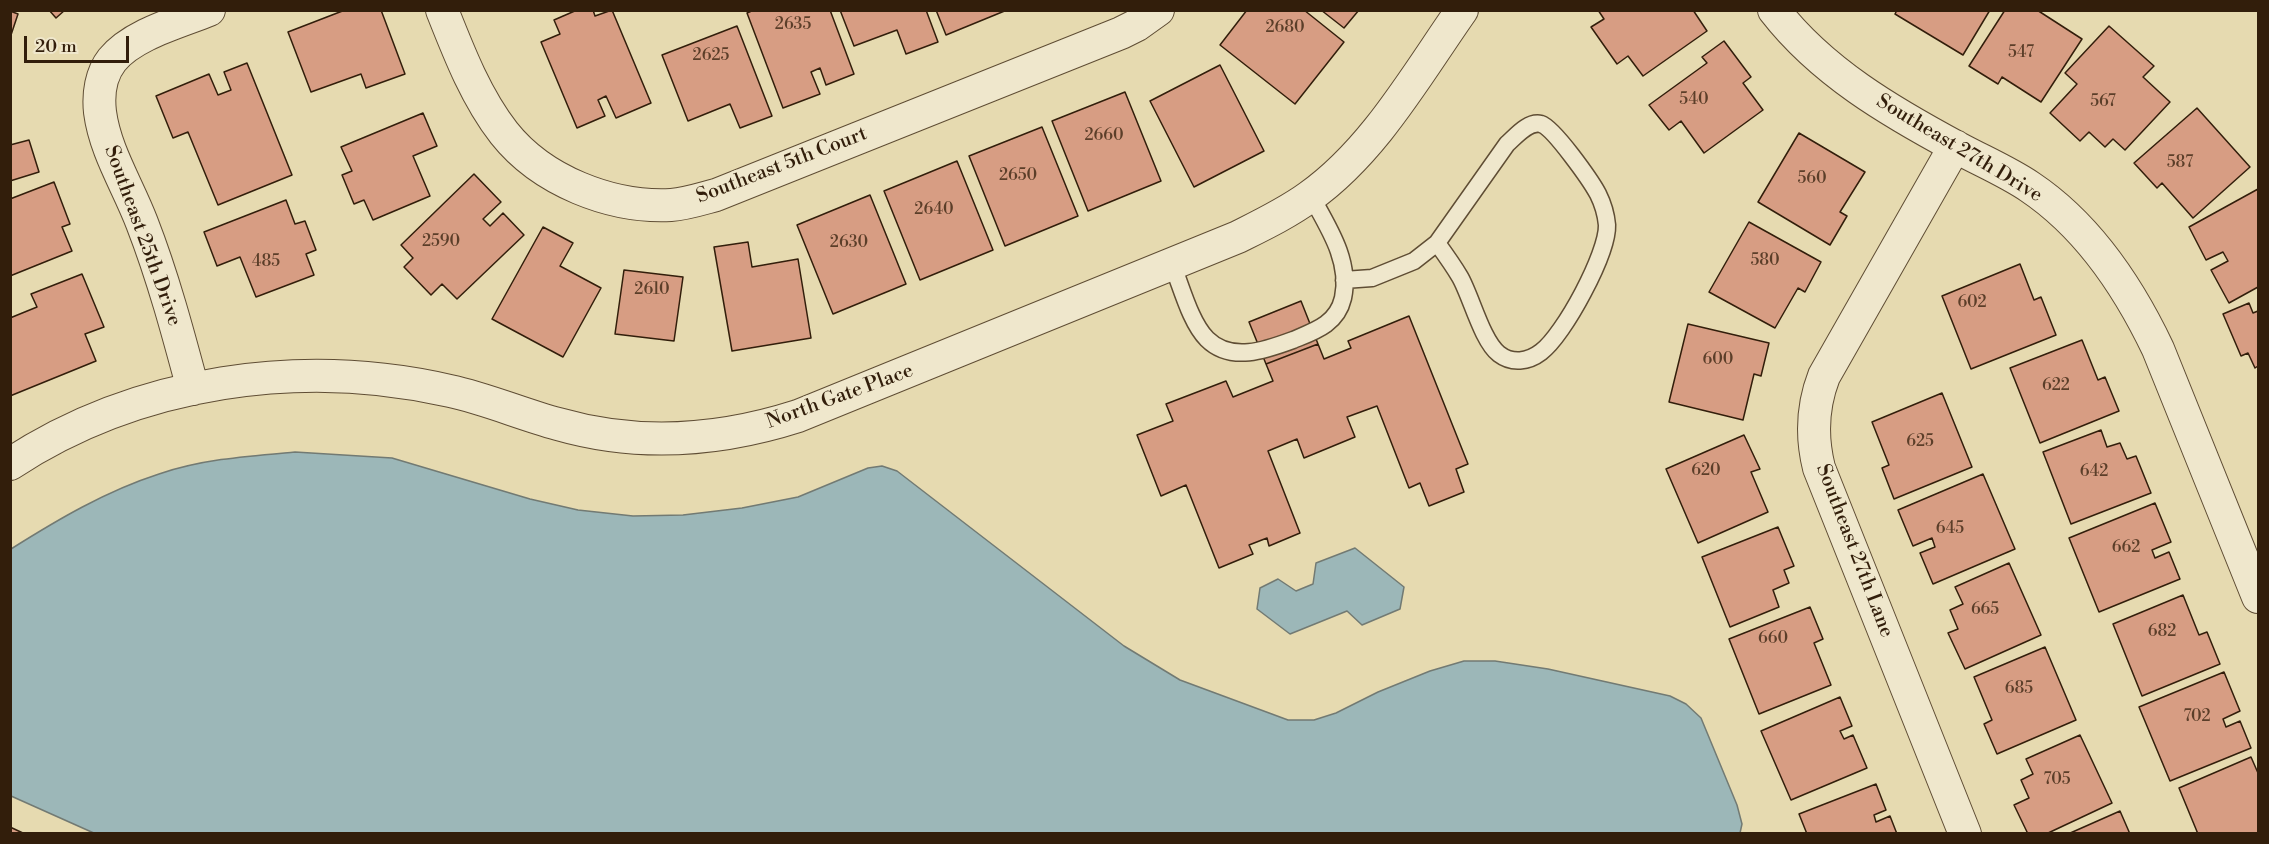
<!DOCTYPE html>
<style>
body{margin:0}
#map{position:relative;width:2269px;height:844px;overflow:hidden;background:#e6dab0;font-family:"Libre Bodoni",serif}
canvas{display:block}
.frame{position:absolute;inset:0;border:12px solid #321e0b;pointer-events:none}
.scale{position:absolute;left:24px;top:36px;width:105px;height:27px;box-sizing:border-box;border:3px solid #321e0b;border-top:0;padding-left:8px;font-size:18px;line-height:21px;white-space:nowrap;color:#321e0b;-webkit-text-stroke:4px #efe7cc;paint-order:stroke}
</style>
<div id="map">
<canvas width="2269" height="844"></canvas>
<div class="frame"></div>
<div class="scale">20 m</div>
</div>
<script>
const context = document.querySelector('canvas').getContext('2d');
context.lineJoin = 'round';
function fill(path, color) { context.fillStyle = color; context.fill(path, 'evenodd'); }
function strokePath(path, color, width, dash) { context.strokeStyle = color; context.lineWidth = width; context.lineCap = dash ? 'butt' : 'round'; context.setLineDash(dash || []); context.stroke(path); }
function label(font, color, halo, rows, align = 'center') {
  context.font = font + ' "Libre Bodoni",serif'; context.lineWidth = 5; context.setLineDash([]); context.textBaseline = 'middle'; context.strokeStyle = halo; context.fillStyle = color; for (const [text, x, y, turn = 0] of rows) {
    context.save(); context.translate(x, y); context.rotate((+turn || 0) * Math.PI / 180); context.textAlign = isNaN(turn) ? turn : align; if (halo) context.strokeText(text, 0, 0); context.fillText(text, 0, 0); context.restore();
  }
}
const water = new Path2D(`
 M295 452 392 458 530 499 578 510 633 516 683 515 742 508 798 497 868 468 882 466 897 471 1124 646 1180 680 1288 720H1314L1336 713 1378 692 1430 671 1464 661H1495L1548 669 1670 696 1686 704 1701 718 1737 805 1742 824 1740 833 96 834 11 796V549C57 520 106 491 159 474 203 459 249 456 295 452Z
 M1355 548 1404 587 1400 609 1362 625 1347 611 1290 634 1257 609 1260 588 1278 579 1296 591 1313 584 1316 563Z`);
fill(water, '#9cb7b8');
strokePath(water, '#727a73', 1.5);
const building = new Path2D(`
 M49 10H65L56 18Z
 M345 10H381L405 74 366 88 361 74 311 92 288 32Z
 M577 10H593L595 16 612 10 651 103 616 118 606 96 598 100 605 116 577 128 541 42 560 34 554 20Z
 M754 10H830L854 74 826 85 820 68 811 72 820 94 783 108 747 13Z
 M840 10H926L938 42 906 54 897 30 854 46Z
 M936 10H1007L946 35Z
 M1247 10H1304L1344 42 1295 104 1220 45Z
 M1321 10H1359L1344 28Z
 M1598 10H1693L1707 31 1643 76 1628 56 1617 64 1591 27 1604 19Z
 M1897 10H1990L1963 55 1895 14Z
 M2005 10H2037L2082 39 2041 102 2002 77 1998 84 1969 66Z
 M10 11 18 14 10 38Z
 M737 26 772 116 740 128 730 104 688 121 662 55Z
 M2109 26 2154 66 2143 77 2170 102 2125 150 2113 139 2105 147 2089 132 2080 141 2050 113 2077 84 2065 73Z
 M1724 41 1751 77 1743 83 1763 110 1704 153 1681 121 1669 130 1649 105 1707 63 1702 57Z
 M247 63 292 175 218 205 188 132 173 138 156 96 209 74 218 95 231 90 224 72Z
 M1220 65 1264 151 1194 187 1150 101Z
 M1125 92 1161 181 1088 211 1052 121Z
 M2197 108 2250 167 2193 218 2162 183 2157 188 2134 163Z
 M423 113 437 146 413 156 430 196 373 220 364 200 354 204 342 175 352 171 341 147Z
 M1042 127 1078 216 1005 246 969 156Z
 M1799 133 1865 172 1840 212 1847 216 1830 245 1758 202Z
 M29 140 39 172 10 181V145Z
 M957 161 993 250 920 280 884 191Z
 M474 174 501 202 483 219 490 226 503 213 524 235 457 299 442 284 431 295 404 267 413 258 401 245Z
 M54 182 70 224 62 227 72 251 10 276V199Z
 M2258 189V287L2229 303 2211 270 2228 261 2223 252 2206 260 2189 227Z
 M870 195 906 284 833 314 797 225Z
 M286 200 295 224 305 221 316 250 306 254 314 275 256 297 240 257 217 266 204 232Z
 M1749 222 1821 262 1805 292 1798 288 1775 328 1709 292Z
 M543 227 573 243 560 266 601 288 563 357 492 319Z
 M748 242 752 267 798 259 811 338 732 351 714 247Z
 M2020 264 2034 300 2041 297 2056 335 1971 369 1942 296Z
 M624 270 683 277 674 341 615 334Z
 M82 274 104 327 85 334 96 361 10 396V318L37 307 31 294Z
 M1301 301 1318 344 1266 364 1249 322Z
 M2249 303 2253 313 2258 311V366L2255 368 2248 353 2241 356 2223 314Z
 M1409 316 1468 464 1456 469 1464 492 1429 506 1420 483 1409 488 1377 406 1347 417 1355 437 1304 458 1297 439 1268 451 1300 533 1269 546 1267 538 1249 545 1253 554 1219 568 1186 485 1161 496 1137 435 1173 421 1166 404 1226 381 1233 397 1273 381 1266 364 1318 344 1324 359 1351 348 1348 341Z
 M1688 324 1769 343 1761 376 1754 374 1743 420 1669 402Z
 M2082 340 2098 380 2105 377 2119 411 2040 443 2010 368Z
 M1942 393 1972 467 1894 499 1882 468 1889 465 1872 422Z
 M2101 430 2107 447 2120 443 2127 459 2136 456 2151 493 2071 524 2043 452Z
 M1744 435 1760 469 1751 472 1768 512 1698 543 1666 469Z
 M1983 474 2015 549 1933 584 1920 553 1935 547 1932 538 1913 546 1898 510Z
 M2155 503 2171 542 2152 550 2155 558 2169 552 2180 579 2099 612 2069 538Z
 M1778 527 1794 566 1784 570 1789 583 1773 590 1779 607 1730 627 1702 557Z
 M2009 563 2041 635 1965 669 1948 633 1958 629 1950 610 1963 604 1955 587Z
 M2183 595 2199 635 2207 632 2220 664 2142 696 2113 624Z
 M1810 607 1823 639 1814 643 1831 685 1759 714 1729 639Z
 M2045 647 2076 720 1997 754 1984 724 1992 720 1974 677Z
 M2224 672 2240 711 2223 719 2226 727 2240 721 2251 748 2170 781 2139 707Z
 M1840 697 1852 726 1840 731 1844 739 1853 735 1867 768 1791 800 1761 731Z
 M2080 735 2112 803 2046 834H2028L2014 805 2029 798 2021 780 2033 774 2026 759Z
 M2251 757 2258 773V834H2198L2179 788Z
 M1876 784 1886 810 1874 815 1876 822 1890 816 1897 834H1807L1799 814Z
 M2120 811 2130 834H2068Z
 M10 827 25 834H10Z`);
fill(building, '#d79d83');
strokePath(building, '#321e0b', 1.5);
const lane = new Path2D(`
 M1172 264C1181 285 1190 322 1207 339 1231 363 1266 350 1293 340 1315 331 1337 324 1343 298 1351 261 1328 227 1311 196
 M1344 280 1372 278 1414 261 1437 243 1507 144C1516 136 1528 121 1541 124 1554 128 1591 181 1598 194 1603 204 1606 214 1607 225 1608 253 1564 335 1541 352 1528 362 1512 364 1499 354 1482 341 1471 296 1460 277 1453 265 1445 254 1437 243`);
const street = new Path2D(`
 M442 10C459 53 476 97 504 133 542 181 611 208 671 205 686 204 701 199 716 195L1121 33 1137 25 1158 10
 M1774 10C1822 72 1891 112 1958 148 1982 161 2008 172 2030 187 2088 226 2129 288 2158 349L2258 597
 M1955 146 1824 376C1812 407 1811 436 1819 468L1965 834
 M193 389C178 333 163 277 142 223 128 186 105 151 100 112 98 94 101 74 112 60 133 34 180 22 209 10
 M10 464C138 380 302 357 450 391 487 399 521 414 558 424 638 447 720 441 798 416L1238 237C1262 225 1287 213 1309 197 1374 151 1417 74 1462 10`);
strokePath(lane, '#5f4d34', 19);
strokePath(street, '#5f4d34', 34);
strokePath(lane, '#efe7cc', 16);
strokePath(street, '#efe7cc', 32);
label('16px', '#5b3e29', null, [
 ["2635",793,25],
 ["2680",1285,28],
 ["547",2021,53],
 ["2625",711,56],
 ["540",1694,100],
 ["567",2103,102],
 ["2660",1104,136],
 ["587",2180,163],
 ["2650",1018,176],
 ["560",1812,179],
 ["2640",934,210],
 ["2590",441,242],
 ["2630",849,243],
 ["580",1765,261],
 ["485",266,262],
 ["2610",652,290],
 ["602",1972,303],
 ["600",1718,360],
 ["622",2056,386],
 ["625",1920,442],
 ["620",1706,471],
 ["642",2094,472],
 ["645",1950,529],
 ["662",2126,548],
 ["665",1985,610],
 ["682",2162,632],
 ["660",1773,639],
 ["685",2019,689],
 ["702",2197,717],
 ["705",2057,780]
]);
label('20px', '#321e0b', '#efe7cc', [
 ["Southeast 27th Drive",1959,149,31],
 ["Southeast 5th Court",782,166,-21],
 ["Southeast 25th Drive",142,236,70],
 ["North Gate Place",840,397,-20],
 ["Southeast 27th Lane",1854,551,69]
]);
</script>
